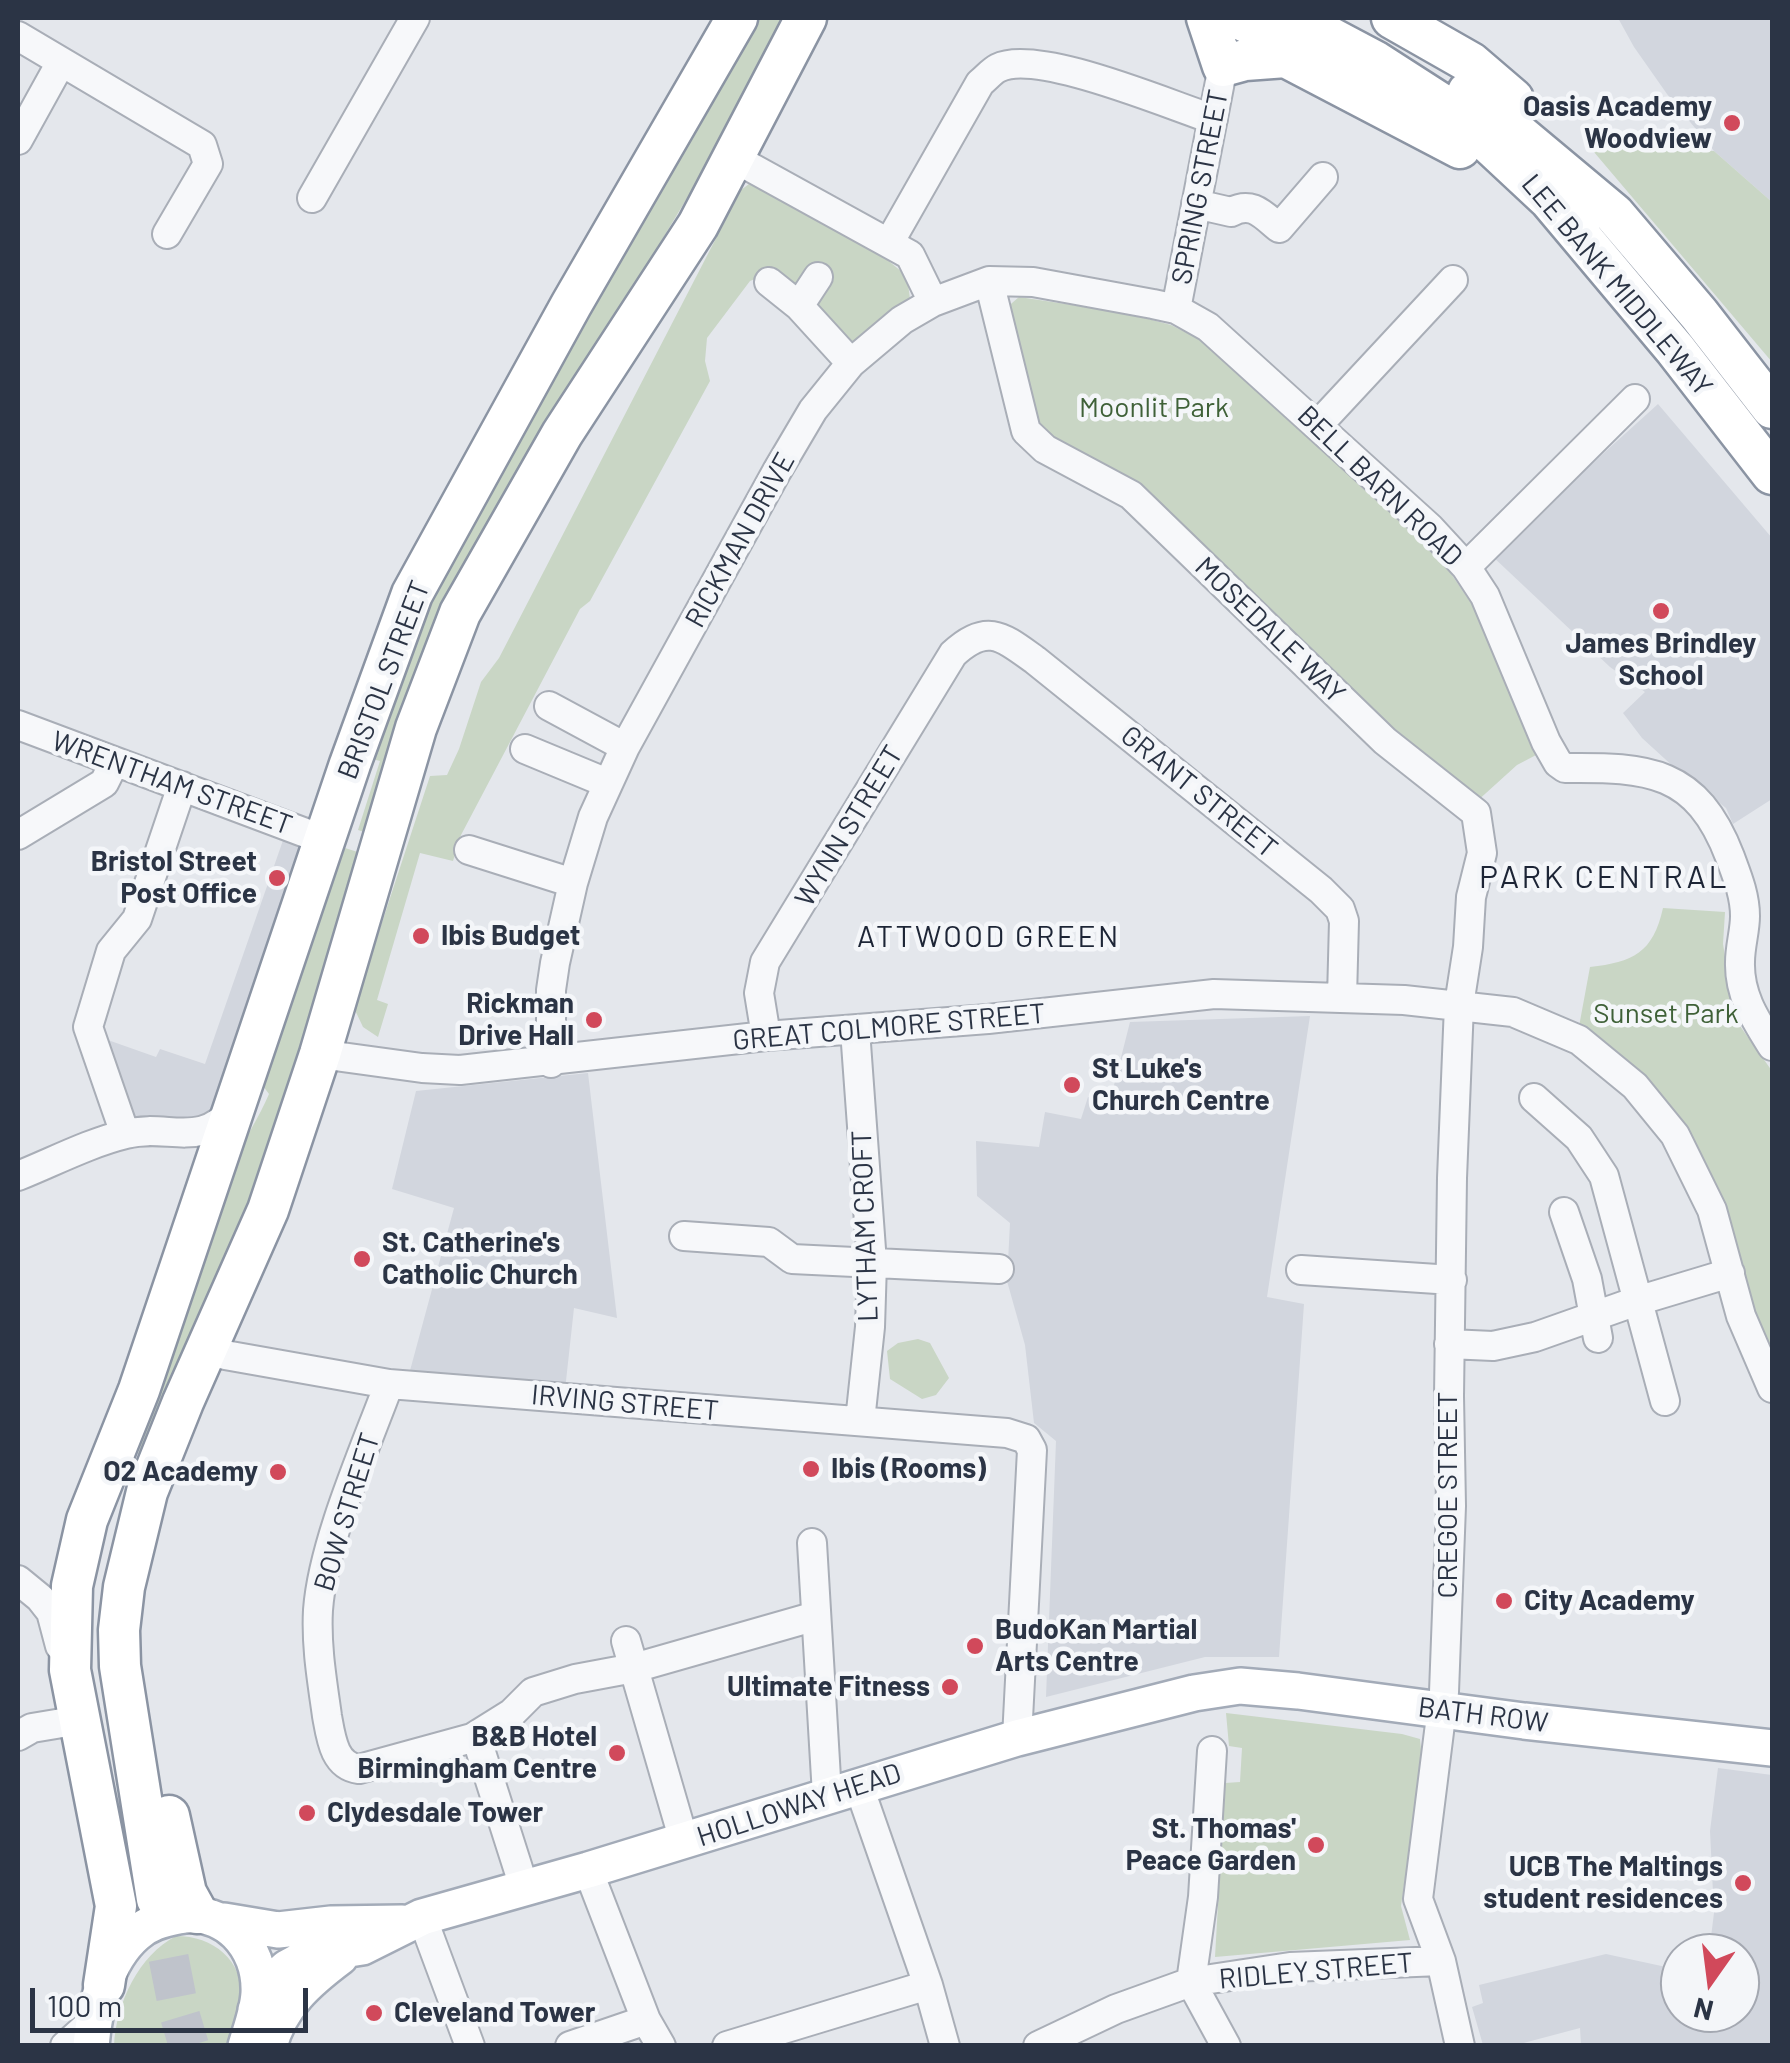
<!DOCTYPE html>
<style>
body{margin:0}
#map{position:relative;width:1790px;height:2063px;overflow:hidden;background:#e4e7ec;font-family:Barlow,sans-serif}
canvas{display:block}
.frame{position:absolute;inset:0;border:20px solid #2b3445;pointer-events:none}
.north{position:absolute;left:1660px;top:1933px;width:100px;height:100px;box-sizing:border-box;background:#f4f6f9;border:2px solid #a4a8b1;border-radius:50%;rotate:194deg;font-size:28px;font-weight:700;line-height:40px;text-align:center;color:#2b3445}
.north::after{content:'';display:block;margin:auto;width:35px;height:45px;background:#d1495b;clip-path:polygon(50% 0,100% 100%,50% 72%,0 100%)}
.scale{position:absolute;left:30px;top:1988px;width:278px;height:45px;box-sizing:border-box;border:5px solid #2b3445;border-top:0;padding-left:12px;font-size:30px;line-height:35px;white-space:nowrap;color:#2b3445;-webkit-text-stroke:8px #f4f6f9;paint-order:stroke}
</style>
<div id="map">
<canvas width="1790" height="2063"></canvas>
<div class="frame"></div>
<div class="north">N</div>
<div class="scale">100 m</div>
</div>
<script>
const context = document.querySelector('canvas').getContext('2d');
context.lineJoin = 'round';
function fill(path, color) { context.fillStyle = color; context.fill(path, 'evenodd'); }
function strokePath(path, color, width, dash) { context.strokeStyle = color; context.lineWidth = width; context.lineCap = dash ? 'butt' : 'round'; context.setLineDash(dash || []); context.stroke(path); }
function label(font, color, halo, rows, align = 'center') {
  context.font = font + ' Barlow,sans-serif'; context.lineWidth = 9; context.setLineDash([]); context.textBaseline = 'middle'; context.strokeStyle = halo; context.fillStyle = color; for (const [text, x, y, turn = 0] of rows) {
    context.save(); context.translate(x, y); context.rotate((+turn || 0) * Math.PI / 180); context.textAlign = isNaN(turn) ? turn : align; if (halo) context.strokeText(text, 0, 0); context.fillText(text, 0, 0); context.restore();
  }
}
fill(new Path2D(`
 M1618 18H1772V202L1714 151 1667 94 1634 47Z
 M1658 404 1772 538V799L1733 824 1726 808 1676 769 1642 738 1623 713 1645 692 1610 667 1491 555Z
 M288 826 309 834 226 1118 125 1134 105 1039 156 1057 160 1049 205 1064Z
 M1310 1016 1267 1297 1304 1304 1279 1657H1205L1046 1697 1056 1441 1034 1423 1025 1345 1007 1281 1010 1223 977 1196 976 1141 1039 1147 1045 1112 1081 1119 1088 1097 1110 1101 1130 1022Z
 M588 1073 617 1318 574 1308 565 1390 408 1378 454 1208 392 1189 416 1091Z
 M1718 1768 1772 1775V2045H1581L1580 2028 1516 2045H1483L1472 2007 1483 2003 1479 1985 1606 1954 1680 1970V2013H1740V1953H1709L1714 1913 1710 1831Z`), '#d2d6de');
fill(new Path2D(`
 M754 18H787L702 173 536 450 370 834 358 830 380 761 372 759 421 615Z
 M1588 145 1714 151 1772 202V362Z
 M749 184 869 245 907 276 910 299 854 347 795 293 767 274 750 281 707 338 705 361 710 381 590 601 580 609 461 835 453 861 420 853 377 1000 388 1004 378 1037 363 1027 354 1008 430 776 447 775 459 749 481 682 499 658 741 190Z
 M1019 297 1126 313 1171 325 1199 339 1238 369 1437 553 1475 609 1538 754 1517 765 1475 803 1042 436 1005 309Z
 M345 848 364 854 282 1134 144 1454H138C168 1357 193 1255 234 1162 244 1139 259 1118 269 1094L263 1086Z
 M1663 908 1725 912 1723 944 1735 1019 1772 1071V1365L1746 1307 1726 1212 1578 1032 1590 967C1633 962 1653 953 1663 908Z
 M918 1339 930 1343 949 1378 936 1395 922 1399 890 1379 887 1351 898 1343Z
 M1226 1713 1402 1734 1420 1739 1422 1759 1401 1906 1410 1940 1215 1957 1225 1783 1240 1782 1242 1748 1229 1746Z
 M176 1936C213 1936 244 1960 241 1999 240 2015 232 2031 228 2045L114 2046C116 2003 139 1955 176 1936Z`), '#c9d6c5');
strokePath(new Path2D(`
 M157 1899 180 2016 189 2046`), '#bfc3cb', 40, [40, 20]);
const minor = new Path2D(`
 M18 36 202 145 208 164 167 234
 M18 140 60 64
 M734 158 910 255 933 302
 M312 198 415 18
 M1196 204 1231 212C1252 201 1262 214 1279 228L1323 177
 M889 243 980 83C986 78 992 71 998 68 1037 48 1169 105 1213 119
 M989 281 1026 431 1045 449 1131 495 1385 741 1476 813 1482 853 1471 897 1468 947 1459 1005 1452 1178 1449 1396 1451 1506 1444 1692 1418 1899 1441 1961 1460 2046
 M769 282 799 306 851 363
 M799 306 818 277
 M1176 309 1223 66
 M1318 425 1453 280
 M1466 567 1635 399
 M549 706 625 747
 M18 725 327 841
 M525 749 607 783
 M18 835 104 783 114 763
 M469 850 573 883
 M855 1030 872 1263 870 1327 860 1421
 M766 1036 759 993 765 962 953 654C987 622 1003 637 1035 660L1321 890 1340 909 1344 921 1342 998
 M320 1054 422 1068 460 1070 766 1036 988 1019 1214 994 1404 1000 1513 1012 1579 1040 1635 1086 1675 1135 1712 1210 1741 1316 1772 1388
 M551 1063V990L555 963 573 883 593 817 625 747 777 471 813 410 851 363 902 320 933 302 989 281 1033 282 1153 304 1176 309 1208 327 1430 528 1466 567 1485 596 1546 742 1558 763 1565 768C1648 767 1697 770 1730 857 1737 876 1745 895 1745 916 1745 931 1740 946 1740 962 1739 995 1755 1019 1772 1046
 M1534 1098 1579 1138 1604 1176 1665 1401
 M125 1134 88 1027 111 951 137 919 182 786
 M18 1176C53 1162 89 1143 126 1134 168 1123 201 1150 234 1108
 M1564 1212 1587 1279 1598 1338
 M684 1236 769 1242 792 1259 999 1269
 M1301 1270 1452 1280
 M1449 1344 1493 1346 1535 1337 1637 1301 1730 1273
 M225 1355 389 1384 1007 1433 1026 1439 1032 1450 1017 1738
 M389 1384C365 1449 323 1542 318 1610 316 1646 322 1680 327 1716 331 1738 334 1766 359 1769L472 1738 512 1713 533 1692 575 1679 634 1668 816 1616
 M812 1543 827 1795
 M18 1580 40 1598 51 1612 60 1646
 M626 1641 684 1841
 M18 1736 32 1728 80 1720
 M472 1738 479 1746 524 1887
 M1212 1751 1203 1897 1191 1982 1226 2046
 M858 1784 928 1985 945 2046
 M588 1870 646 2020 661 2046
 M422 1917 470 2046
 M65 2046 93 2021
 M570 2046 646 2020
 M727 2046 928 1985
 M1038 2046 1116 2009 1191 1982 1290 1967 1441 1961`);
const major = new Path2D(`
 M224 1921 278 1930 331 1924 402 1923
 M256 2010 275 1979 287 1968 311 1955 362 1947 422 1917 588 1870 1017 1738 1194 1693 1240 1686 1298 1691 1524 1721 1772 1748
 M91 2046C94 2008 106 1960 136 1934 148 1923 162 1919 178 1916 225 1907 261 1946 259 1993 258 2011 251 2029 246 2046
 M269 2046C280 2005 308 1981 340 1957`);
const highway = new Path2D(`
 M1207 18 1223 66 1245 60 1286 57 1460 148
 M1238 18 1317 58
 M1293 18 1376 62 1460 116 1549 199 1675 349 1772 474
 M1392 18 1471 63 1513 99
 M1468 92 1614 214 1699 314 1772 408
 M169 1816 186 1893 197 1913
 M157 1899 120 1666 119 1630 124 1587 147 1492 183 1402 268 1210 320 1054 416 728 460 613 562 434 698 225 806 18
 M104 1985 116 1906 70 1670 72 1586 87 1520 139 1390 350 764 412 594 571 305 737 18`);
strokePath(minor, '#a9aeb7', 32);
strokePath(major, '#a3abb8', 40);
strokePath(highway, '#8b94a3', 45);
strokePath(minor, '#f7f8fa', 28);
strokePath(major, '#fff', 35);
strokePath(highway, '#fff', 40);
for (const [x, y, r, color] of [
 [1732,123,10,"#d1495b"],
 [1661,611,10,"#d1495b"],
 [277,878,10,"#d1495b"],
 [421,936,10,"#d1495b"],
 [594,1020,10,"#d1495b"],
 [1072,1085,10,"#d1495b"],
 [362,1259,10,"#d1495b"],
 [811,1469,10,"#d1495b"],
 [278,1472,10,"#d1495b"],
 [1504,1601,10,"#d1495b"],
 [975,1646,10,"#d1495b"],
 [950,1687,10,"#d1495b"],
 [617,1753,10,"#d1495b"],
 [307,1813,10,"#d1495b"],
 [1316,1845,10,"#d1495b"],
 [1743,1883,10,"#d1495b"],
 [374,2013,10,"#d1495b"]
]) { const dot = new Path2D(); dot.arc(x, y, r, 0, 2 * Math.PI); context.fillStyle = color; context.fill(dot); strokePath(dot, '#f4f6f9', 4); }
label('bold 28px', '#2b3445', '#f4f6f9', [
 ["Oasis Academy",1712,107],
 ["Woodview",1712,139],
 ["James Brindley",1661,644,"center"],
 ["School",1661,676,"center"],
 ["Bristol Street",257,862],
 ["Post Office",257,894],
 ["Ibis Budget",441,936,"left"],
 ["Rickman",574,1004],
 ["Drive Hall",574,1036],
 ["St Luke's",1092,1069,"left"],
 ["Church Centre",1092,1101,"left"],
 ["St. Catherine's",382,1243,"left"],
 ["Catholic Church",382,1275,"left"],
 ["Ibis (Rooms)",831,1469,"left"],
 ["O2 Academy",258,1472],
 ["City Academy",1524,1601,"left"],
 ["BudoKan Martial",995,1630,"left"],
 ["Arts Centre",995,1662,"left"],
 ["Ultimate Fitness",930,1687],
 ["B&B Hotel",597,1737],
 ["Birmingham Centre",597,1769],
 ["Clydesdale Tower",327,1813,"left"],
 ["St. Thomas'",1296,1829],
 ["Peace Garden",1296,1861],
 ["UCB The Maltings",1723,1867],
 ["student residences",1723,1899],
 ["Cleveland Tower",394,2013,"left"]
], 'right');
label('28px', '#2b3445', '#f4f6f9', [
 ["SPRING STREET",1200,187,-79],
 ["LEE BANK MIDDLEWAY",1617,285,50],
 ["BELL BARN ROAD",1380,486,44],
 ["RICKMAN DRIVE",740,540,-61],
 ["MOSEDALE WAY",1270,630,44],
 ["BRISTOL STREET",384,680,-69],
 ["WRENTHAM STREET",172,783,20],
 ["GRANT STREET",1199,792,39],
 ["WYNN STREET",849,826,-59],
 ["GREAT COLMORE STREET",889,1027,-5],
 ["LYTHAM CROFT",865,1226,-92],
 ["IRVING STREET",625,1403,5],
 ["CREGOE STREET",1448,1495,-90],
 ["BOW STREET",347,1512,-73],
 ["BATH ROW",1483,1715,7],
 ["HOLLOWAY HEAD",799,1805,-18],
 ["RIDLEY STREET",1316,1971,-5]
]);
label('28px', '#3f6138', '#f4f6f9', [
 ["Moonlit Park",1154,408],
 ["Sunset Park",1666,1014]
]);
context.letterSpacing = '2.5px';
label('30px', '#1d2536', '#f4f6f9', [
 ["ATTWOOD GREEN",989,937]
]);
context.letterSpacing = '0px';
context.letterSpacing = '2.5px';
label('32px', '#1d2536', '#f4f6f9', [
 ["PARK CENTRAL",1604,877]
]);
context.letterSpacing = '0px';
</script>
